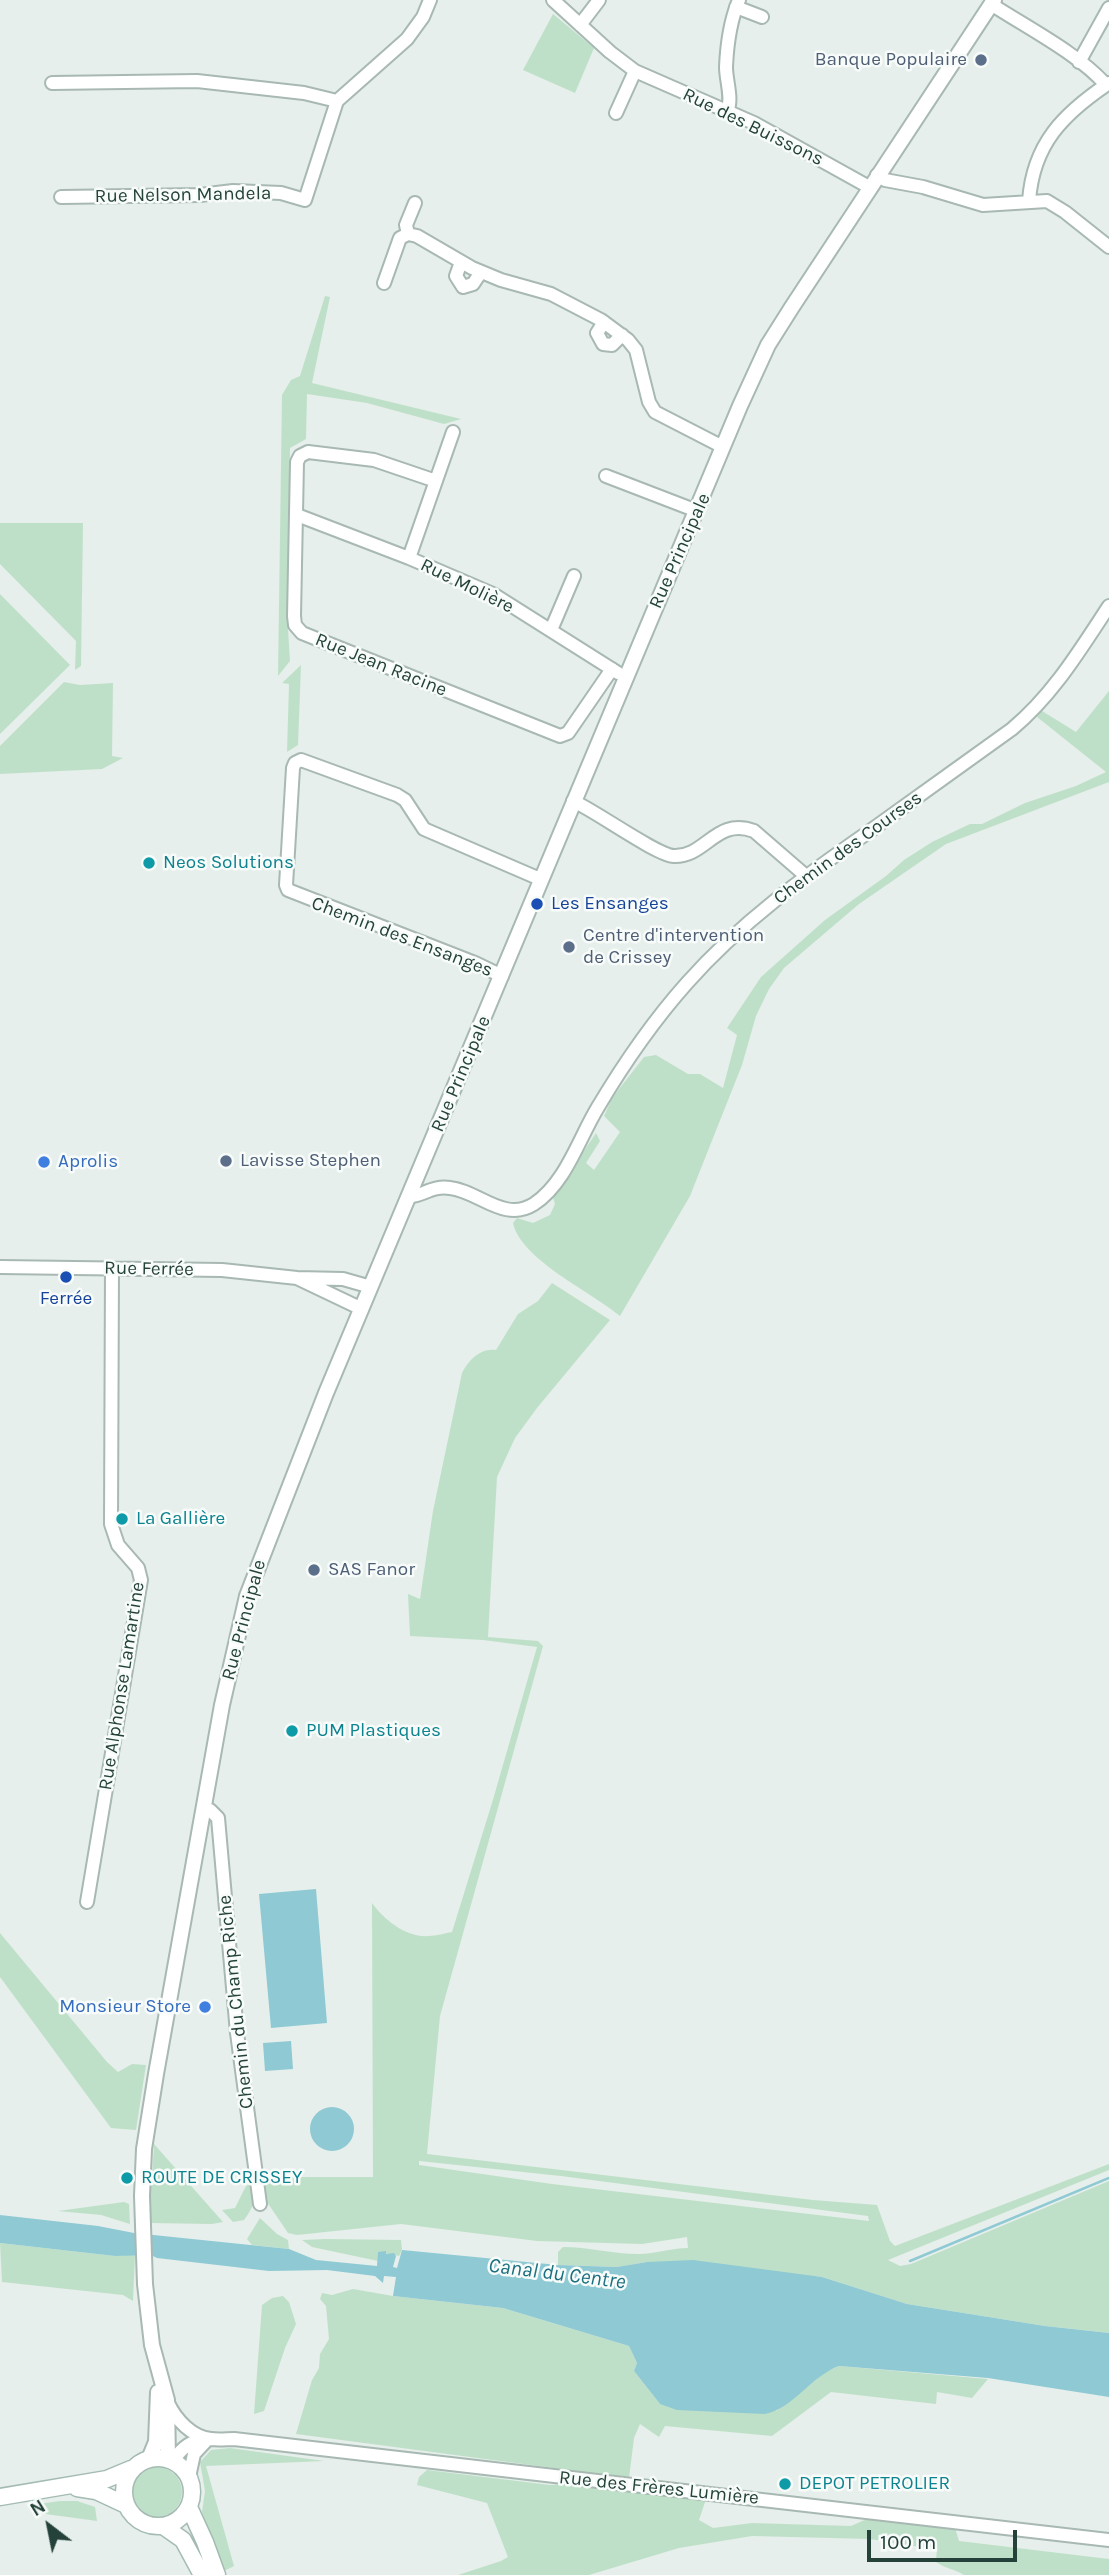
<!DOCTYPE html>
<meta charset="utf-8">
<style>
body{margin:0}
#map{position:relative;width:1109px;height:2575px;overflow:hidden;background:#e6efeb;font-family:Karla,sans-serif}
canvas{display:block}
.north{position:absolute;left:14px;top:2491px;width:70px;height:70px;-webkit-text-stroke:5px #f7fbf9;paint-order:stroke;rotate:328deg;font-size:19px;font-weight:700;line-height:28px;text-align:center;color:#24423a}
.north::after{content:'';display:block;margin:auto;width:24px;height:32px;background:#24423a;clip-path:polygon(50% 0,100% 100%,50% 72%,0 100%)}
.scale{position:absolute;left:867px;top:2530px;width:150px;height:32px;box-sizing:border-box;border:4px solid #24423a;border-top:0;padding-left:9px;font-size:21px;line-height:24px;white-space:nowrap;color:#24423a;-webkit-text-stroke:5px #f7fbf9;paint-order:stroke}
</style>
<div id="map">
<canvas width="1109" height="2575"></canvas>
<div class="north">N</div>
<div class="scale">100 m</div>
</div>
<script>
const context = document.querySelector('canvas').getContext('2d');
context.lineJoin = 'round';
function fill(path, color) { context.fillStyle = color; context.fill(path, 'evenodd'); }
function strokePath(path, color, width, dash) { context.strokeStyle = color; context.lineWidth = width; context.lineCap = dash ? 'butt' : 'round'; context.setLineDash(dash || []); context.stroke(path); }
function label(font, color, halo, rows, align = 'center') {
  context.font = font + ' Karla,sans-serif'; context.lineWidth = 5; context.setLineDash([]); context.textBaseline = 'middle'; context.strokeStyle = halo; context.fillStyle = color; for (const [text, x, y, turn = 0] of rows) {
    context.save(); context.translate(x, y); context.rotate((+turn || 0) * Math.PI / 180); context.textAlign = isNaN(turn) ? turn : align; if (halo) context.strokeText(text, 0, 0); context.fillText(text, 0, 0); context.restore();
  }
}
fill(new Path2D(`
 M553 14 594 48 575 93 523 70Z
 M325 296 330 297 312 383 461 419 444 424 367 403 307 394 306 439 290 448 288 629 290 661 278 676 282 395 291 380 300 376Z
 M0 523H83L81 666 75 670 76 641 0 564Z
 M0 594 70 665 0 734Z
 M301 665 298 745 287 752 289 684 282 683Z
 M64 682 80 685 113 683 112 756 123 758 102 769 0 774V746Z
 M1109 691V782L946 844 859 904 784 968 769 989 756 1016 742 1065 690 1196 620 1316C592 1292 521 1260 513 1223L517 1218 533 1223 550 1215 555 1204 553 1197 596 1133 600 1141 586 1163 594 1170 620 1132 604 1116 612 1098 644 1057 656 1055 688 1074H700L723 1088 737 1035 727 1028 761 977 825 920 886 876 904 860 932 842 970 824H982L1025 803 1076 786 1106 772 1037 717 1042 711 1076 732Z
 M552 1283 610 1320 537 1408 515 1438 497 1477 488 1637 538 1641 543 1646 440 2016 427 2154 813 2200 877 2205 890 2241 895 2246 1109 2164V2170L888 2260 900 2266 911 2264 1109 2181V2333L1045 2326 907 2304 822 2277 647 2262 618 2267 558 2265V2252L563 2247C588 2247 613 2254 639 2254 656 2254 670 2248 688 2248L687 2237 642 2244 537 2241 401 2224 297 2235 288 2233 265 2199 263 2177H373L372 1903C384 1920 407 1938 429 1936 437 1936 445 1933 452 1932L492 1803 537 1647 483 1640 410 1636 408 1594 420 1599 433 1511 462 1373C469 1360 480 1348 496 1350L518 1314 538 1301ZM419 2161 561 2176 868 2216 869 2221 552 2184 419 2165Z
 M0 1933 107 2062 118 2072 132 2064 146 2065 136 2130 111 2128 0 1977Z
 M154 2144 223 2222 212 2224 150 2223 147 2191 152 2182Z
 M255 2181C256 2198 254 2207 244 2220L233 2222 222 2210 235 2208 246 2186Z
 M124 2202 129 2204 130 2224 101 2215 58 2211Z
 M260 2218 277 2234 288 2240 289 2249 252 2245 247 2239Z
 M325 2239 401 2240 402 2250 399 2256 378 2252V2261L312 2247 302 2240Z
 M0 2243 115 2256 135 2254 133 2301 123 2295 2 2282Z
 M353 2289 393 2296 503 2308 629 2346 637 2363 634 2371 660 2404 776 2411 827 2371 839 2366 988 2379 972 2398 937 2392 936 2404 831 2392 772 2436 665 2426 659 2437 640 2424 634 2438 629 2478 296 2434 312 2380 319 2368 320 2354 329 2339 326 2306 320 2299 322 2293 332 2295Z
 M283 2296 289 2302 296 2324 285 2348 264 2411 254 2414 262 2305 272 2298Z
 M230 2448 324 2461 206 2466 234 2566 224 2571 202 2512 205 2491 200 2462 211 2450Z
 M132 2492a25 25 0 1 1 50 0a25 25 0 1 1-50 0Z
 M427 2470 550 2485 572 2484 706 2499 699 2520 713 2528 752 2523 851 2526 869 2518 955 2528 959 2541 1109 2559V2575H964C955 2569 946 2569 936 2562L937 2547H920L870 2539 752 2536 679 2548 589 2575H458L501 2561 508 2557 487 2503 417 2485 419 2477Z
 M60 2501H77L95 2507 97 2521 38 2513 35 2509 38 2504Z`), '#bfe0c8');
fill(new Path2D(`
 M316 1889 327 2023 271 2028 259 1894Z
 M291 2041 293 2069 265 2071 263 2043Z
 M310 2129a22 22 0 1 1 44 0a22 22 0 1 1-44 0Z
 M0 2215 98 2226 134 2233 289 2249 316 2260 377 2266 378 2252 386 2251V2254L394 2253 396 2256 393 2267 397 2268 402 2250 558 2265 617 2267 647 2262 693 2260 822 2277 907 2304 1045 2326 1109 2333V2397L988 2378 839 2366C811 2376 794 2408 765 2414L677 2410 660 2404 634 2371 637 2363 629 2346 503 2308 393 2296 396 2277 384 2276 383 2283 375 2276 327 2270 269 2271 157 2258 151 2255 115 2256 0 2243Z`), '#8ec9d4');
strokePath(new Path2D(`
 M910 2261 1109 2178`), '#8ec9d4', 2.5);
const minor = new Path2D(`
 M553 0 610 52 635 71 754 123 869 187
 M991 4C1026 27 1079 54 1106 85
 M736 7 762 17
 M580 25 599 0
 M1079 62 1109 8
 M52 83 197 81 304 93 337 101
 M727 112C733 99 726 81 726 67 727 44 730 21 739 0
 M616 113 635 71
 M877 175 885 180 923 187 983 205 1047 201 1065 212 1109 247
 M61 197 200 195 233 191 281 193 305 200 337 101 407 39 423 17 430 0
 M1029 201C1033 144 1063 114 1109 83
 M408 234 417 236 472 268 501 280 551 294 601 320 628 340 636 350 649 402 655 412 723 447
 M461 262 456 276 463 287 473 284 481 272
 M384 283 400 238 408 234 406 225 415 203
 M604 322 597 333 603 344 612 345 622 335
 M606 476 697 511
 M436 481 374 460 308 452 300 456 297 462 294 616 295 625 302 633 560 736 568 733 612 669
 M297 515 409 558 493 594 618 673
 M409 558 453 432
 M551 630 574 576
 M573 801C596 811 656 855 674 856 706 857 716 817 754 831L806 876
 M502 976 475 963 288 890 286 885 293 768 295 763 301 760 397 795 405 800 424 829 540 879
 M410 1196C421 1197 432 1185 450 1188 479 1191 504 1223 534 1204 566 1183 579 1138 598 1107 623 1065 654 1020 687 983 740 923 805 876 870 831 917 797 965 763 1012 729 1053 695 1080 650 1109 606
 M0 1267 222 1270 297 1278 343 1279 371 1287
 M297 1278 362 1309
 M203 1811 210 1810 218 1818 237 2033 260 2204
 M87 1902 141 1580 138 1568 118 1545 111 1524 112 1268
 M168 2403C176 2420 192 2437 211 2439 219 2440 227 2439 234 2439L1109 2540
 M173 2461C183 2446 191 2441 208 2439L194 2454 189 2477`);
const tertiary = new Path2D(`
 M149 2459 156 2442 158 2392
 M168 2459 167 2400 152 2345 145 2284 142 2196 144 2149 156 2074 222 1705 247 1596 326 1393 740 406 768 345 792 307 994 0`);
const secondary = new Path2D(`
 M124 2492a34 34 0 1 1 68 0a34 34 0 1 1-68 0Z
 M77 2488 96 2491 126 2505
 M0 2497 107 2479 131 2469
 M189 2507 205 2542 217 2575
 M163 2526 183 2540 202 2575`);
strokePath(minor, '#a8b8b2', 16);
strokePath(tertiary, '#a8b8b2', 18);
strokePath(secondary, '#a4bbb3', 19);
strokePath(minor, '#fff', 12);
strokePath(tertiary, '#fff', 14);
strokePath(secondary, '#fff', 16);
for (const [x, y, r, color] of [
 [981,60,7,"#5c6f8a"],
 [149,863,7,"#0f9aa8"],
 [537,904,7,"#1a4fb4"],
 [569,947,7,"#5c6f8a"],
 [226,1161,7,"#5c6f8a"],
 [44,1162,7,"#3f7fe0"],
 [66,1277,7,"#1a4fb4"],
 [122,1519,7,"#0f9aa8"],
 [314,1570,7,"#5c6f8a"],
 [292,1731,7,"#0f9aa8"],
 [205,2007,7,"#3f7fe0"],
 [127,2178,7,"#0f9aa8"],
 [785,2484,7,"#0f9aa8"]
]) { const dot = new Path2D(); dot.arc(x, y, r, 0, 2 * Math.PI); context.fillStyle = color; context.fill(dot); strokePath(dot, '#f7fbf9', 2.5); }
label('19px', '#4e5e75', '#f7fbf9', [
 ["Banque Populaire",967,60,"right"],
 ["Centre d'intervention",583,936],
 ["de Crissey",583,958],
 ["Lavisse Stephen",240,1161],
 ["SAS Fanor",328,1570]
], 'left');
label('19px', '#24423a', '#f7fbf9', [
 ["Rue des Buissons",753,127,26],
 ["Rue Nelson Mandela",183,195,-1],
 ["Rue Principale",680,551,-66],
 ["Rue Molière",467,586,26],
 ["Rue Jean Racine",381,665,22],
 ["Chemin des Courses",848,848,-36],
 ["Chemin des Ensanges",402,937,21],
 ["Rue Principale",461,1074,-67],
 ["Rue Ferrée",149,1269,1],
 ["Rue Principale",244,1620,-75],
 ["Rue Alphonse Lamartine",122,1686,-81],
 ["Chemin du Champ Riche",236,2002,-96],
 ["Rue des Frères Lumière",659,2488,6]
]);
label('19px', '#0d838f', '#f7fbf9', [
 ["Neos Solutions",163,863],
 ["La Gallière",136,1519],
 ["PUM Plastiques",306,1731],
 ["ROUTE DE CRISSEY",141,2178],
 ["DEPOT PETROLIER",799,2484]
], 'left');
label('19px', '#164399', '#f7fbf9', [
 ["Les Ensanges",551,904],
 ["Ferrée",66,1299,"center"]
], 'left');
label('19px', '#366cbe', '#f7fbf9', [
 ["Aprolis",58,1162],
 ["Monsieur Store",191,2007,"right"]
], 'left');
label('italic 21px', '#1c6f80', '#f7fbf9', [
 ["Canal du Centre",557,2274,7]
]);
</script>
